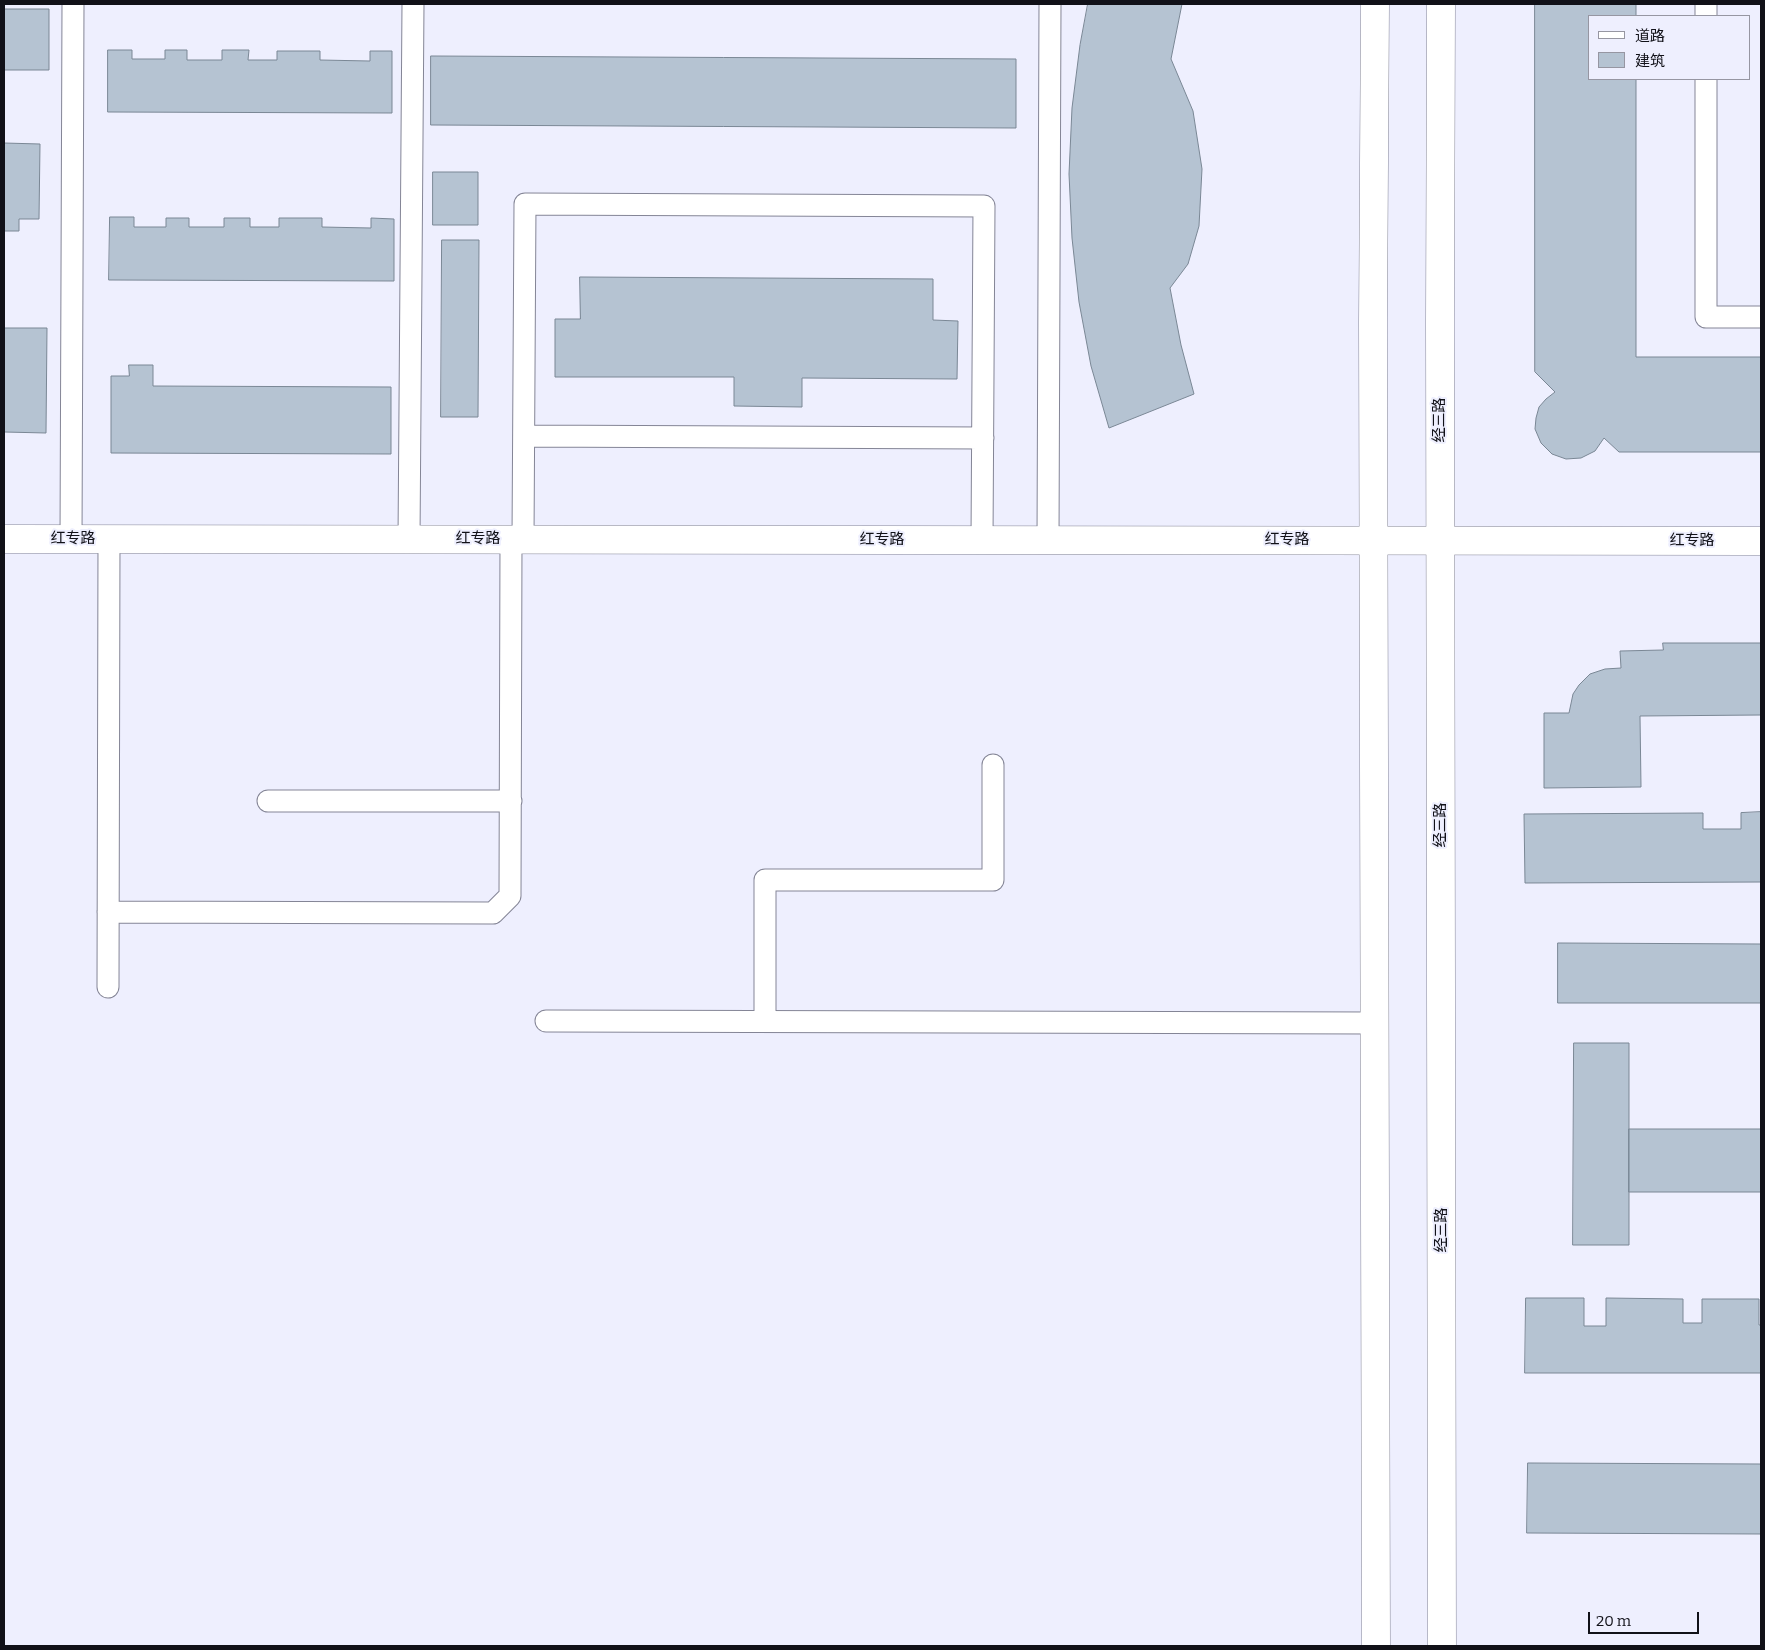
<!DOCTYPE html>
<meta charset="utf-8">
<style>
body{margin:0}
#map{position:relative;width:1765px;height:1650px;overflow:hidden;background:#eeeffe;font-family:Bitter,"Noto Sans SC",serif}
canvas{display:block}
.frame{position:absolute;inset:0;border:5px solid #111118;pointer-events:none}
.legend{position:absolute;left:1588px;top:15px;width:162px;height:65px;box-sizing:border-box;background:#eeeffe;border:1px solid #9696a2;margin:0;padding:6px 9px;list-style:none;font-size:15px;color:#111118}
.legend li{display:flex;align-items:center;gap:10px;height:25px}
.legend b{width:25px;border:1px solid #9696a2}
.scale{position:absolute;left:1588px;top:1612px;width:111px;height:22px;box-sizing:border-box;border:2px solid #111118;border-top:0;padding-left:6px;font-size:15px;line-height:18px;white-space:nowrap;color:#111118;-webkit-text-stroke:4px #eeeffe;paint-order:stroke}
</style>
<div id="map">
<canvas width="1765" height="1650"></canvas>
<div class="frame"></div>
<ul class="legend">
<li><b style="height:6px;background:#fff"></b>道路</li>
<li><b style="height:14px;background:#b5c3d2"></b>建筑</li>
</ul>
<div class="scale">20 m</div>
</div>
<script>
const context = document.querySelector('canvas').getContext('2d');
context.lineJoin = 'round';
function fill(path, color) { context.fillStyle = color; context.fill(path, 'evenodd'); }
function strokePath(path, color, width, dash) { context.strokeStyle = color; context.lineWidth = width; context.lineCap = dash ? 'butt' : 'round'; context.setLineDash(dash || []); context.stroke(path); }
function label(font, color, halo, rows, align = 'center') {
  context.font = font + ' Bitter,"Noto Sans SC",serif'; context.lineWidth = 4; context.setLineDash([]); context.textBaseline = 'middle'; context.strokeStyle = halo; context.fillStyle = color; for (const [text, x, y, turn = 0] of rows) {
    context.save(); context.translate(x, y); context.rotate((+turn || 0) * Math.PI / 180); context.textAlign = isNaN(turn) ? turn : align; if (halo) context.strokeText(text, 0, 0); context.fillText(text, 0, 0); context.restore();
  }
}
const building = new Path2D(`
 M1088 4H1182L1171 59 1193 111 1202 169 1199 226 1188 264 1170 288 1181 345 1194 394 1109 428 1091 366 1079 302 1072 238 1069 174 1072 108 1080 45Z
 M1535 4H1636V16H1589V79H1636V357H1761V452H1619L1604 438 1595 451 1581 458 1566 459 1552 454 1541 443 1535 429 1536 418 1539 407 1546 399 1555 392 1535 372Z
 M4 9H49V70H4Z
 M108 50H132V59H165V50H187V60H222V50H249L248 60H277V51H320V60L370 61V51H392V113L108 112Z
 M431 56 1016 59V128L431 125Z
 M4 143 40 144 39 219H19V231H4Z
 M433 172H478V225H433Z
 M110 217H134V227H166V218H189V227H224V218H250V227H279V218H322V227L371 228V218L394 219V281L109 280Z
 M442 240H479L478 417H441Z
 M580 277 933 279V320L958 321 957 379 802 378V407L734 406V377H555V319H580Z
 M4 328H47L46 433 4 432Z
 M129 365H153V386L391 387V454L111 453V376H129Z
 M1663 643H1761V715L1640 716 1641 787 1544 788V713H1569L1573 694 1579 685 1590 674 1605 669 1621 668 1620 651 1663 650Z
 M1761 812V882L1525 883 1524 814 1703 813V829H1741V813Z
 M1558 943 1761 944V1003H1558Z
 M1574 1043H1629V1245H1573Z
 M1629 1129H1761V1192H1629Z
 M1526 1298H1584V1326H1606V1298L1683 1299V1323H1702V1299H1759V1325H1761V1373H1525Z
 M1528 1463 1761 1464V1534L1527 1533Z`);
fill(building, '#b5c3d2');
strokePath(building, '#7a8795', 1);
const service = new Path2D(`
 M1706 16V4
 M1706 79V317H1761
 M524 436 983 438
 M71 539 73 4
 M409 539 413 4
 M523 539 525 204 984 206 982 540
 M1048 540 1050 4
 M268 801H511
 M108 912 493 913 510 896 511 539
 M108 987 109 539
 M546 1021 1375 1023
 M765 1021V880H993V765`);
const tertiary = new Path2D(`
 M4 539 1761 541`);
const secondary = new Path2D(`
 M1375 4 1373 322 1376 1646
 M1441 4 1440 322 1442 1646`);
strokePath(service, '#848596', 23);
strokePath(tertiary, '#848596', 29);
strokePath(secondary, '#848596', 29);
strokePath(service, '#fff', 21);
strokePath(tertiary, '#fff', 28);
strokePath(secondary, '#fff', 28);
label('15px', '#111118', '#eeeffe', [
 ["经三路",1440,420,-90],
 ["红专路",73,539],
 ["红专路",478,539],
 ["红专路",882,540],
 ["红专路",1287,540],
 ["红专路",1692,541],
 ["经三路",1441,825,-90],
 ["经三路",1442,1230,-90]
]);
</script>
